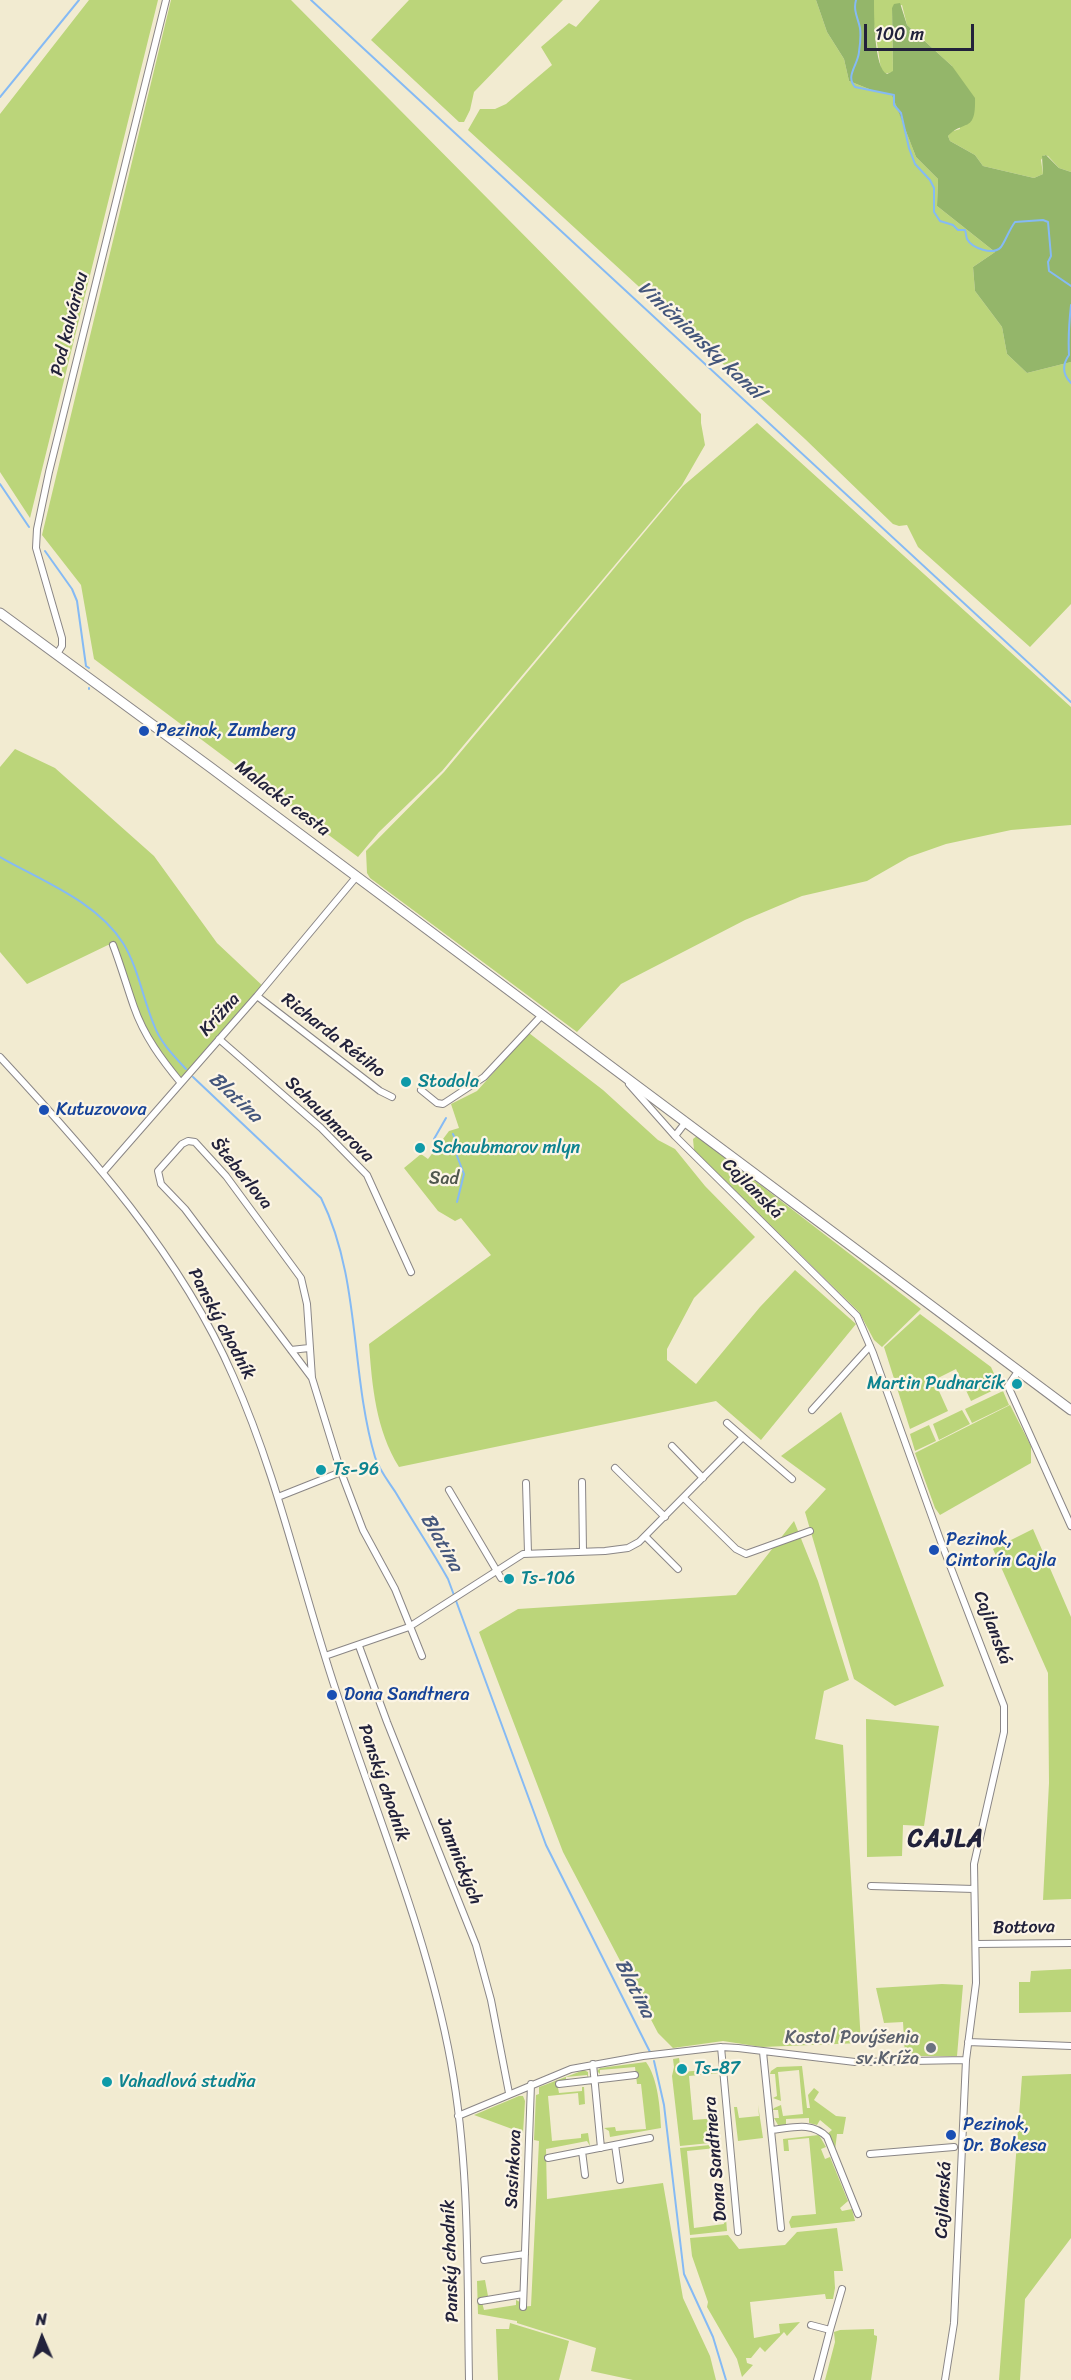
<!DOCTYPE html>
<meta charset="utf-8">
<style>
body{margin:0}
#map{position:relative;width:1071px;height:2380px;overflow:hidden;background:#f2ebd1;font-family:Sriracha,sans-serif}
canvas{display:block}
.north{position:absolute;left:12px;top:2308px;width:60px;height:60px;-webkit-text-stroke:4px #fcf5e5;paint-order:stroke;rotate:358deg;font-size:16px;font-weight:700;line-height:24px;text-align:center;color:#22223b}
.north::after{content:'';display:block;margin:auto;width:21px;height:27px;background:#22223b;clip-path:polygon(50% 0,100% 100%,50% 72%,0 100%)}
.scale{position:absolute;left:864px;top:24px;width:110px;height:27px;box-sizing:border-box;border:3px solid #22223b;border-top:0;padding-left:8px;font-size:18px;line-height:21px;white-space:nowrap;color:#22223b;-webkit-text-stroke:4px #fcf5e5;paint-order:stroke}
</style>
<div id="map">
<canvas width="1071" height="2380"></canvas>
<div class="north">N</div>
<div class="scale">100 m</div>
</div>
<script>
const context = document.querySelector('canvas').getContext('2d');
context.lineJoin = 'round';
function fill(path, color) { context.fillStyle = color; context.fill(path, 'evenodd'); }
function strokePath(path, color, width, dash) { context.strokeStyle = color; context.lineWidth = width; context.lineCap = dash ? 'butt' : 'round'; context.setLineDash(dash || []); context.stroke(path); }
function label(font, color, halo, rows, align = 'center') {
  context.font = font + ' Sriracha,sans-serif'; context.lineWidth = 4.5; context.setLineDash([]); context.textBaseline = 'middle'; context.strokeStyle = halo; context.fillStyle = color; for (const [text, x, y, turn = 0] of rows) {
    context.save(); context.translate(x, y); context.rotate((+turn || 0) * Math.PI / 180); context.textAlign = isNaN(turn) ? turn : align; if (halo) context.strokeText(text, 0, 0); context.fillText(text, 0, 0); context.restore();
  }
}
fill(new Path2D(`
 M89 0H158L30 518 0 472V114Z
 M171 0H291L701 414V423L705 445 682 485 442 771 379 832 358 857 94 659 81 585 42 535Z
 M409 0H563L474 92 470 110 464 122H459L371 40Z
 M600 0H816L827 32 844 59 849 81 874 91 892 94 916 157 938 179 937 206 995 252 973 267 975 291 1002 327 1007 354 1027 373 1071 362V604L1030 647 918 547 907 525 899 526 893 524 805 439 468 130 480 109H495L506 104 552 65 541 47 569 23 576 27Z
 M874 0H1071V172L1059 168 1048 156 1044 155 1041 160 1043 174 1034 178 983 166 975 155 950 141 948 136 950 132 960 129 952 66 907 25 902 5 892 8 893 72 884 74 881 69 874 24Z
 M757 423 1071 707V825L1011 830 946 844 909 857 867 881 802 896 745 920 621 984 577 1032 370 878 367 873 366 851 444 772 683 486Z
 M15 749 55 768 154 856 217 943 266 989 181 1082 152 1044 113 945H108L27 984 0 952V767Z
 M529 1033 603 1090 658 1140 675 1149 705 1186 755 1237 694 1298 667 1349V1360L696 1384 760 1307 795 1270 856 1324 761 1440 716 1401 399 1467C376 1430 372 1386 369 1344L491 1255 461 1218 455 1221 438 1211 404 1168 421 1154 428 1159 449 1131 459 1128 451 1104 477 1091Z
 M697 1136 921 1309 882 1347 874 1340 859 1312 694 1150 693 1139Z
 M920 1314 991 1367 1000 1387 971 1401 956 1369 934 1380 948 1411 910 1429 884 1347Z
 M1003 1391 1009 1405 972 1423 965 1409Z
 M1010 1405 1031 1446V1463L940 1515 935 1508 915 1453Z
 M962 1410 970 1424 939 1440 933 1424Z
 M841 1412 944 1686 895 1706 854 1679 805 1512 826 1489 781 1456Z
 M929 1425 936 1441 915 1451 910 1434Z
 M794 1521 818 1581 849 1680 824 1691 815 1739 843 1745 861 2043 762 2047 723 2041 673 2048 658 2033 563 1852 479 1632 518 1609 736 1595Z
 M1033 1529 1071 1617V1899L1043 1900 1049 1783 1048 1673 993 1549Z
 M866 1719 939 1726 924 1826 903 1825 902 1856 867 1857Z
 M1071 1969V2012L1019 2013V1982H1030L1031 1971Z
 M942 1984 963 1985 957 2056H905L903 2022 884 2023 876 1988Z
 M679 2058 681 2072 717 2069 720 2073 689 2076 693 2120 718 2118 720 2142 680 2146 672 2076 674 2067 673 2059Z
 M646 2062C658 2079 660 2107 661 2128L610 2137 609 2131 604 2128 615 2127 616 2131 646 2129 641 2084H637L635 2067 600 2070V2074L597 2071 600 2068Z
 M802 2066 807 2108H810L808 2095 814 2088 819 2092 814 2100 836 2116 846 2117 843 2134H837L835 2150 827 2134 832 2130 820 2120 817 2125 809 2123V2118L786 2119V2125H778L774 2118H779L778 2110H773L774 2108 781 2105 783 2116 803 2114 799 2070 778 2072 781 2101 773 2098 777 2096 775 2074H770L771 2071 777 2067Z
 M584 2070 588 2072V2078L587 2075 566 2077V2082L557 2083 559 2093 582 2091V2087H584L585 2104 579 2105 578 2093 548 2096 552 2141 581 2138V2134L588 2133 590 2146 587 2141 546 2149 547 2199 663 2183 683 2298 710 2356 716 2380H633L591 2371 596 2348 517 2323V2321L478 2314 477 2281 485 2280 488 2296 481 2298 484 2310 516 2305V2300L520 2302V2307L531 2306 539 2141 534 2140 536 2095 539 2094V2087L542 2086Z
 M1071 2074V2238L1025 2299 1020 2380H999L1022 2076Z
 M519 2096H523L525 2101 523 2133 474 2115Z
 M758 2105 763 2138 738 2141 734 2107H737L739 2118 759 2116Z
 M819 2135 826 2147 821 2149 825 2159 830 2157 848 2201 840 2208 842 2211 852 2209 855 2221 791 2228 789 2222 792 2216 816 2214 809 2138 788 2140 789 2151H784L783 2139Z
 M720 2144 722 2159H718L716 2148 687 2151 694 2228 724 2224 723 2218H726L727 2231 690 2235 680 2148Z
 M837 2228 843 2271H834L835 2288 833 2299H826L825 2294 750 2302 754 2338 780 2333 779 2324 800 2322 787 2336 784 2332 765 2352 760 2347 751 2358H746L747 2363 753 2365 742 2377 737 2359 707 2307 708 2302 692 2256 690 2238 728 2235 739 2249 785 2245 797 2232Z
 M510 2323 569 2341 559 2380H498L496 2329H509Z
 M874 2329V2335L877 2336V2339L871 2380H825L835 2342 834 2332 840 2330Z`), '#bbd57a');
fill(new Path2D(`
 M816 0H874C874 14 874 69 887 74L893 71 892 8 894 4 900 3 907 25 952 66 975 98C976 134 964 119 948 136L950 141 975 155 983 166 1034 178 1043 174 1042 156 1046 155 1059 168 1071 172V362L1027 373 1007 354 1002 327 975 291 973 267 995 252 937 206 938 179 916 157 892 95 874 91 849 81 844 59 827 32Z`), '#94b66a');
strokePath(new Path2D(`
 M311 0 1071 702
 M856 0C853 11 858 18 860 28 861 35 860 45 859 52 858 65 845 76 855 87L894 95V105L901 113 909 148 915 164 930 180 934 188V212L940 221 953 225 958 230H965C966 233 966 236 967 239 972 248 993 256 1001 247 1006 240 1009 230 1015 222L1043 220 1048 222 1051 256 1048 262 1049 271 1071 286
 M0 97 79 0
 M1071 305C1069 323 1068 338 1069 355 1062 365 1062 374 1071 383
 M0 484 29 527
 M45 551 72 589 77 601 86 666 89 668
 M89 689V688
 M0 857C42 881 96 901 123 943 138 967 143 999 154 1025 160 1042 174 1056 186 1069
 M193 1077 321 1198C361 1279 350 1372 375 1457 379 1470 389 1482 396 1493 413 1522 432 1550 448 1579L546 1845 650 2052
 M453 1134 458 1145 457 1156 464 1174 457 1202
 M434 1139 446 1118
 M654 2061 664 2105 684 2274 713 2337 726 2380`), '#85baf4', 2);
const minor = new Path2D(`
 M57 654 62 646V638L36 548 37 529 49 472 166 0
 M113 945C121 966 127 987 134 1007 144 1036 162 1060 181 1083
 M257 996 380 1091 392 1097
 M219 1039 321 1128 367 1175 411 1272
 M0 1057C89 1153 180 1254 233 1376 278 1477 301 1586 336 1691 376 1814 428 1936 451 2063 470 2167 467 2275 469 2380
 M629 1084 675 1136 857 1316 873 1353 941 1542 1004 1706V1732L974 1864 976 1983 966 2060 954 2323 945 2380
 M421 1090 437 1103 443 1104 484 1077 542 1015
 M675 1136 685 1123
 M104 1171 257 996 357 876
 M291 1350 309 1348
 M1019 1370 1008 1386 1071 1526
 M312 1378 307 1304 301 1278 226 1176 195 1142 188 1141 182 1144 158 1171 161 1184 185 1209 312 1378 341 1472 363 1530 395 1589 422 1656
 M812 1410 870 1346
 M727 1423 743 1437
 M672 1446 703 1478
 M615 1468 665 1517
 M582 1482 583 1551
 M526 1483 528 1553
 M449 1490 501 1578
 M278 1497 341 1472
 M684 1498 736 1549 746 1554 810 1531
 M646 1537 678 1569
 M359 1646 387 1722 476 1945 491 2000 509 2093
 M325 1656 409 1627 523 1554 605 1551 628 1548 639 1542 743 1437 792 1479
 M871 1886 974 1889
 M977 1944 1071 1943
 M968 2042 1071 2046
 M721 2047 738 2232
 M763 2052 781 2228
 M593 2064 601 2148
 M559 2084 635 2075
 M458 2116 571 2069 643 2056 721 2047 738 2048 855 2062 966 2060
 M771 2130C792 2128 811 2121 827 2137L858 2214
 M615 2145 620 2180
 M582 2151 585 2175
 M870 2154 954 2147
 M548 2158 650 2138
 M484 2260 525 2254
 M481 2301 523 2294
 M523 2307 531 2084
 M811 2325 830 2330 817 2380
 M830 2330 842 2289`);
const secondary = new Path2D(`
 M0 613 210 767 1071 1410`);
strokePath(minor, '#8a8686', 8);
strokePath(secondary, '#8a8686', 11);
strokePath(minor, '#fff', 6);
strokePath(secondary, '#fff', 9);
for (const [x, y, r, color] of [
 [144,731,6,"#1a4fb4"],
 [406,1082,6,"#0f9aa8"],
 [44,1110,6,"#1a4fb4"],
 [420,1148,6,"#0f9aa8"],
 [1017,1384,6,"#0f9aa8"],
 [321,1470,6,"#0f9aa8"],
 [934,1550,6,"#1a4fb4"],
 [509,1579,6,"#0f9aa8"],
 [332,1695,6,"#1a4fb4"],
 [931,2048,6,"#6b7280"],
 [682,2069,6,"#0f9aa8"],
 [107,2082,6,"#0f9aa8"],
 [951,2135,6,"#1a4fb4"]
]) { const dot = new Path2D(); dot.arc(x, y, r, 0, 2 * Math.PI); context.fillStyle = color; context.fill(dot); strokePath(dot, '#fcf5e5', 2); }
label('18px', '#22223b', '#fcf5e5', [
 ["Pod kalváriou",70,324,-76],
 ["Malacká cesta",282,799,37],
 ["Krížna",220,1015,-48],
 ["Richarda Rétiho",333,1036,38],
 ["Schaubmarova",329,1120,44],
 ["Šteberlova",241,1174,51],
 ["Cajlanská",752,1189,45],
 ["Panský chodník",221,1324,62],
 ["Cajlanská",992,1628,69],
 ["Panský chodník",383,1783,71],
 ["Jamnických",459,1861,68],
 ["Bottova",1024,1928,-1],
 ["Dona Sandtnera",716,2159,-95],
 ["Sasinkova",514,2169,-87],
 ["Cajlanská",944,2200,-87],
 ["Panský chodník",451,2261,-92]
]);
label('18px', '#164399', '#fcf5e5', [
 ["Pezinok, Zumberg",156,731],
 ["Kutuzovova",56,1110],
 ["Pezinok,",946,1540],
 ["Cintorín Cajla",946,1561],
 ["Dona Sandtnera",344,1695],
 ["Pezinok,",963,2125],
 ["Dr. Bokesa",963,2146]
], 'left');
label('18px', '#0d838f', '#fcf5e5', [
 ["Stodola",418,1082],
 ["Schaubmarov mlyn",432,1148],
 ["Martin Pudnarčík",1005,1384,"right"],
 ["Ts-96",333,1470],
 ["Ts-106",521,1579],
 ["Ts-87",694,2069],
 ["Vahadlová studňa",119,2082]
], 'left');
label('18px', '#50584e', '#fcf5e5', [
 ["Sad",444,1179]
]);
label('18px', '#5b616d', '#fcf5e5', [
 ["Kostol Povýšenia",919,2038],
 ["sv.Kríža",919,2059]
], 'right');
label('italic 20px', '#45577c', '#fcf5e5', [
 ["Viničniansky kanál",700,341,43],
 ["Blatina",235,1098,43],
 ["Blatina",441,1543,60],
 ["Blatina",634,1989,63]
]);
context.letterSpacing = '1.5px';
label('bold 24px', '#22223b', '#fcf5e5', [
 ["CAJLA",946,1840]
]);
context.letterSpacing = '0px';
</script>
